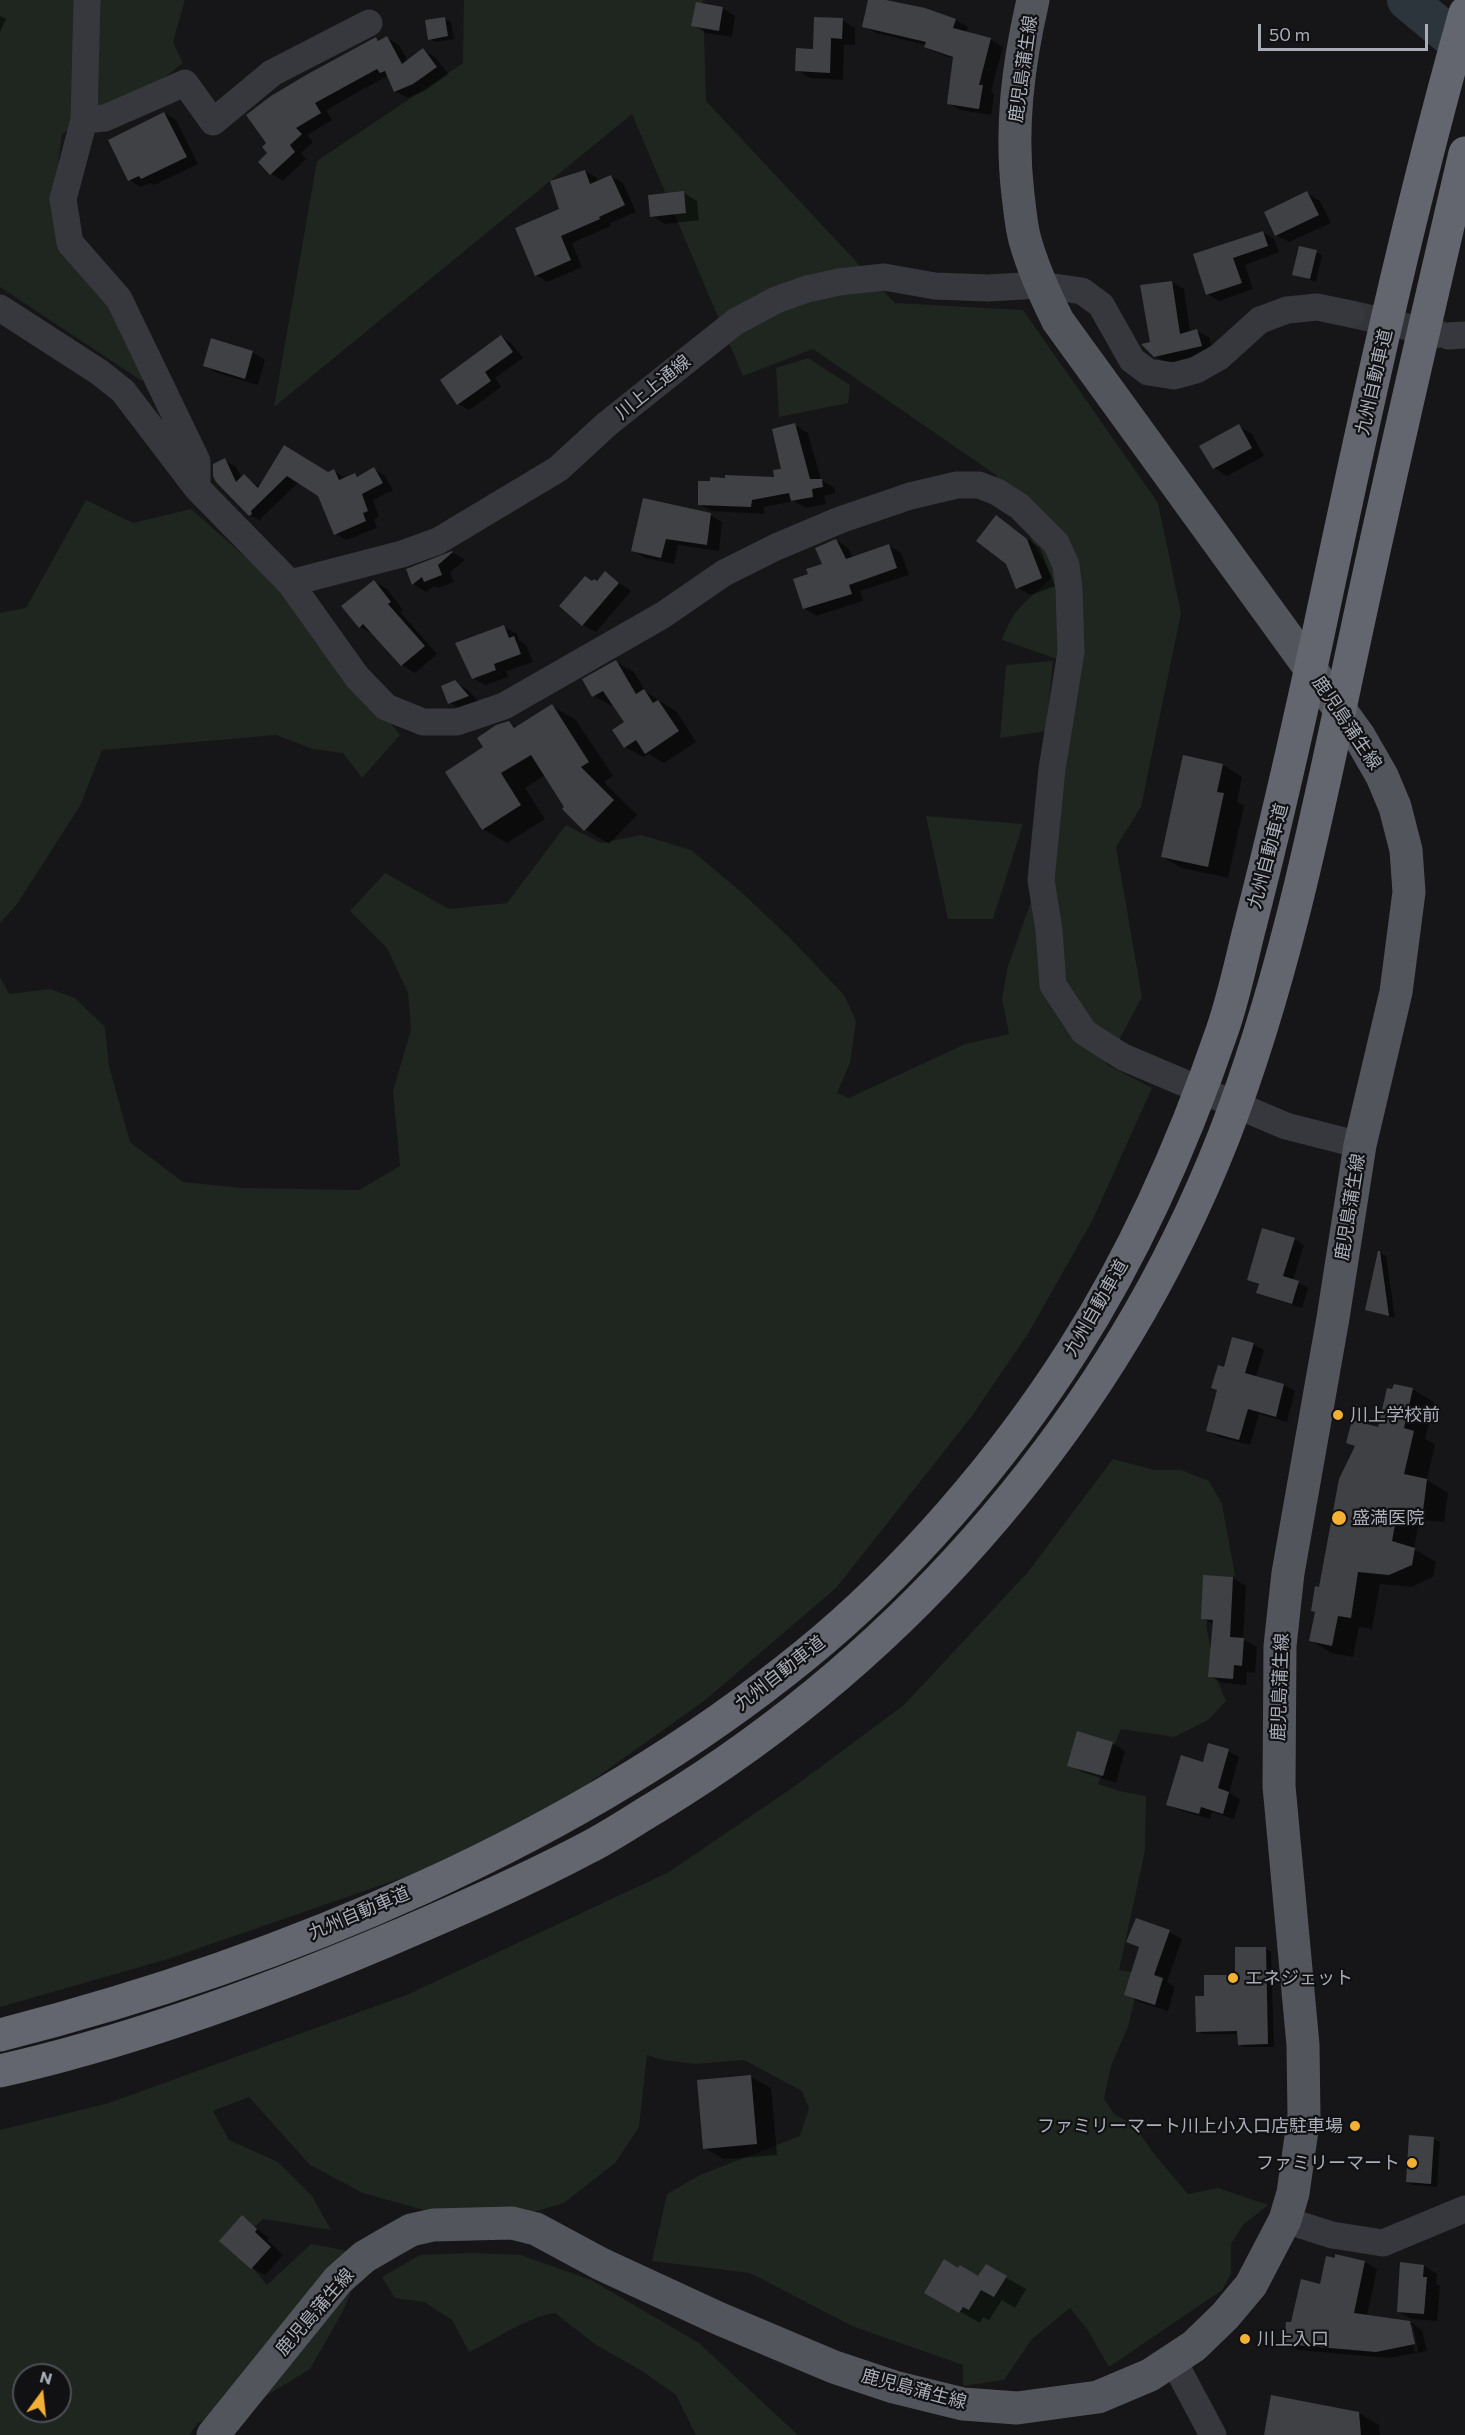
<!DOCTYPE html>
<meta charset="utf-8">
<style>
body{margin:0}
#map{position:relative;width:1465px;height:2435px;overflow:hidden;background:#161618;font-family:Commissioner,sans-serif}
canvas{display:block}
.north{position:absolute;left:12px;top:2363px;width:60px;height:60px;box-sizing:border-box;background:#111113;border:2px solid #4d4f55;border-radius:50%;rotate:15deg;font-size:16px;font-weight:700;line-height:24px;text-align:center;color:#a8adb8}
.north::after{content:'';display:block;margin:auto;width:21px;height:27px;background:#f2b134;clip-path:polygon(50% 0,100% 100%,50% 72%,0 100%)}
.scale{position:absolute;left:1258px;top:24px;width:170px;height:27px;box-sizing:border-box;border:3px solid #a8adb8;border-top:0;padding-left:8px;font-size:18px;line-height:21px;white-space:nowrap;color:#a8adb8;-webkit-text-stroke:4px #111113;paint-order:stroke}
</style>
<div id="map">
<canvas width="1465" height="2435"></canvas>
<div class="north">N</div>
<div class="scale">50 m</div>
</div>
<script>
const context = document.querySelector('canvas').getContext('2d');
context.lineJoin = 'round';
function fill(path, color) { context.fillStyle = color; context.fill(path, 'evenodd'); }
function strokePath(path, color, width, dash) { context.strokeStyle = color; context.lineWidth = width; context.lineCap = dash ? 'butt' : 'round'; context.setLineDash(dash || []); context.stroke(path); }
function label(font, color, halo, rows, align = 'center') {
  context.font = font + ' Commissioner,"Noto Sans JP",sans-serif'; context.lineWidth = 4.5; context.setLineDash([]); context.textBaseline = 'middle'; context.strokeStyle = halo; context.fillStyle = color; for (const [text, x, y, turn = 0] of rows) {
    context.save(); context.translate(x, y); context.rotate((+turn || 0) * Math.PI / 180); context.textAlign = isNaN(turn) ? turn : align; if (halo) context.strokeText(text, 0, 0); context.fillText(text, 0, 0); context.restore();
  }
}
fill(new Path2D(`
 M0 0H185L173 42 183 63 139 98 80 122 62 134 55 186 114 301 150 379 142 381 0 287Z
 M464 0H703L706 101 895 303 1023 310 1158 503 1181 613 1141 807 1116 847 1142 997 1106 1064 1152 1088 1093 1219 1029 1332 972 1416 836 1588 704 1701 565 1800 442 1864 168 1959 0 2007V977L9 994 50 989 75 998 105 1027 109 1066 130 1142 183 1182 241 1188 359 1190 400 1166 393 1091 411 1030 408 993 387 948 350 911 385 873 449 909 507 903 566 825 601 843 642 835 691 850 740 891 789 937 844 995 856 1021 850 1063 837 1093 849 1098 965 1044 1009 1034 1002 999 1008 966 1059 824 1069 663 1002 640C1013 607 1029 600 1052 577L996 475 813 349 743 376 632 114 274 407 317 161 463 63Z
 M808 358 850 385 848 403 779 417 776 368Z
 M86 500 133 523 191 509 283 590 400 735 362 778 343 753 313 749 276 735 102 750 80 806 17 904 0 923V613L26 608Z
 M1053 661 1046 731 1000 738 1006 665Z
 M926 816 1023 824 993 919H948Z
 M1113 1459 1154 1470H1181L1209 1481 1222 1504 1235 1575 1216 1590 1206 1625 1217 1680 1226 1701 1208 1720 1174 1737 1121 1729 1098 1784 1119 1791 1146 1796 1145 1851 1119 1970 1141 1974 1128 2027 1111 2066 1104 2099 1115 2115 1134 2125 1155 2155 1188 2194 1218 2188 1268 2205 1243 2225 1231 2244V2274L1222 2290 1109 2367 1087 2329 1070 2308 1032 2339 1004 2380 963 2386V2365L852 2326 750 2273 652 2261 667 2194 700 2175 800 2136 809 2108 802 2091 744 2060 695 2064 664 2060 647 2055 639 2127 615 2163 564 2203 523 2215H442L363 2193 310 2165 249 2097 213 2111 229 2140 278 2162 312 2196 331 2230 263 2219 235 2246 267 2285 311 2244 349 2251 358 2276 342 2313 310 2369 266 2396 198 2423 189 2435H0V2130L109 2103 409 1994 669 1872 792 1788 904 1705 1028 1572ZM24 2375H60V2411H24Z
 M472 2253 521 2255 591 2280 699 2343 798 2435H696L676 2395 642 2371 596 2345 555 2313C524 2318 498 2339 469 2352L452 2320 424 2302 395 2298 382 2277 420 2255Z`), '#1e261f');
fill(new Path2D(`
 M870 0H880L925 10 956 20 968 27 966 33 991 40 1003 47 991 91 994 94 991 115 960 110 948 103 954 59 938 53 925 47 926 45 876 33 864 26Z
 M722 8 735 16 732 37 706 33 693 25Z
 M0 16 6 19 0 32Z
 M445 19 451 22 454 39 436 42 430 39Z
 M842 20 855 28V45H844L843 80 810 78 797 70Z
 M387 38 399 45 408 61 423 50 435 57 448 74 426 90 408 98 395 91 387 76 326 110 332 120 307 135 313 142 301 153 306 159 283 181 271 174 270 154 264 147 376 39 380 41Z
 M164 113 176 120 198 164 154 185 150 183 141 187 129 180Z
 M585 171 597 178 598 182 611 176 623 183 636 212 610 223 611 226 572 243 582 267 547 282 536 275 561 210Z
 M684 193 697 201 699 220 665 224 652 216Z
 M1307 193 1320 201 1331 223 1289 242 1276 235Z
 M1263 232 1274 239 1279 252 1245 265 1253 289 1219 301 1207 294 1195 255Z
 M1316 252 1322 255 1316 282 1294 274Z
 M1172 282 1184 289 1190 332 1197 331 1209 337 1213 353 1167 363 1155 356 1152 343Z
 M502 337 512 344 523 358 495 378 501 387 469 410 458 404Z
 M252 352 265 360 258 385 217 373 204 365Z
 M795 425 808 433 821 480 835 488V493L824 496 826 504 806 508 794 501 764 507V514L712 511 699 504 776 479 782 470Z
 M1239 426 1252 434 1264 456 1227 476 1214 468Z
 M285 447 328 474 334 471 346 478 355 474 360 477 374 469 385 476 393 490 373 500 379 517 374 519 377 528 346 540 335 534 320 495 299 482 261 518V521L249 515 224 460 236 467 242 478 244 476 260 487Z
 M710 515 722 522 719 551 678 545 674 564 645 558 633 551Z
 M997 517 1040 548 1055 586 1031 595 1018 588Z
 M836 540 848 548 853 558 889 546 901 553 909 575 860 591 863 601 816 616 804 608 810 575 824 565Z
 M452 552 465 560 450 572 454 582 438 588 434 586 426 592 413 584 408 570Z
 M606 573 631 591 596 632 583 625 593 582 597 583Z
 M374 581 387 589 403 610 400 612 437 654 415 673 402 665 373 634 360 627Z
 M504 627 517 634 519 640 526 645 533 662 506 671 508 677 485 685 473 678Z
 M616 662 634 672 646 692 677 712 696 742 664 763 649 754 643 757 625 747 626 722 614 705 612 706 594 696Z
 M455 682 468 690 480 703 463 710 450 703Z
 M552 706 576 720 613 776 604 782 637 815 609 844 585 829 566 807 545 775 525 788 545 819 507 843 483 829 485 748 509 723 517 727Z
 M1223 765 1242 777 1237 802 1244 806 1228 878 1182 868 1162 857Z
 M1294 1239 1304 1245 1293 1280 1308 1288 1302 1308 1268 1297 1258 1292 1260 1286 1249 1280Z
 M1380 1253 1386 1256 1395 1318 1367 1310Z
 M1253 1344 1264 1350 1256 1377 1284 1385 1295 1391 1287 1422 1259 1414 1250 1445 1219 1437 1208 1431 1225 1369Z
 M1412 1389 1434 1402 1425 1439 1435 1444 1427 1480 1448 1493 1444 1522 1419 1520 1414 1549 1436 1562 1433 1577 1411 1587 1380 1584 1372 1629 1359 1627 1353 1657 1332 1653 1311 1641 1320 1588 1356 1447 1347 1442 1379 1428Z
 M1233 1578 1246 1586 1243 1639 1257 1647 1255 1673 1247 1672 1246 1685 1223 1683 1209 1676 1214 1625 1202 1618Z
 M1112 1743 1125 1751 1116 1783 1082 1772 1069 1765Z
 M1228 1751 1239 1757 1229 1793 1240 1799 1234 1819 1212 1812 1210 1819 1179 1810 1168 1804 1204 1764Z
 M1169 1932 1182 1939 1167 1982 1175 1987 1168 2011 1139 2002 1126 1994 1140 1948 1128 1942Z
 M1265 1948 1271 1952 1274 2047H1245L1239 2044V2034H1203L1197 2031 1206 1998 1237 1976Z
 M751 2077 771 2088 777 2155 724 2159 704 2148Z
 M1434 2139 1440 2142 1437 2187 1413 2185 1407 2182Z
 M242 2217 269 2238 267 2240 283 2255 265 2275 252 2268Z
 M1365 2262 1377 2269 1367 2316 1410 2322 1422 2330 1427 2351 1389 2358 1298 2350 1286 2343 1293 2324 1321 2286ZM1410 2325H1413L1418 2351 1415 2352Z
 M986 2266 1026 2289 1015 2308 1002 2300 989 2320 983 2317 980 2323 926 2292 959 2269 979 2277Z
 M1424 2266 1437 2274 1436 2284 1440 2286 1437 2321 1411 2319 1398 2311Z
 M1359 2413 1379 2425 1380 2435H1266Z`), '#0007');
strokePath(new Path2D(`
 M1407 0 1465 48`), '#2c353c', 40);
fill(new Path2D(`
 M868 0H886L925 8 956 19 953 28 991 38 979 85H983L979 109 947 104 953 57 924 47 926 42 862 27Z
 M696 2 723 7 719 31 691 26Z
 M445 17 448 36 428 40 425 20Z
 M814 17 843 18 842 39 831 38 830 73 795 71 796 48 813 49Z
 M387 36 402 64 423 48 437 67 413 84 394 92 385 71 380 73 377 69 315 103 321 113 296 128 302 134 290 145 295 152 270 175 258 162 267 153 262 147 266 143 246 115 271 96 306 75 376 37 378 41Z
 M164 112 187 157 141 179 139 176 128 181 108 140Z
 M585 170 590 184 611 175 625 205 599 217 600 219 561 236 571 260 535 276 515 228 559 209 550 181Z
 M684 191 686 213 650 217 648 195Z
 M1307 191 1319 215 1275 236 1264 212Z
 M1263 231 1268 246 1233 258 1242 283 1206 295 1193 254Z
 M1299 246 1317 250 1310 279 1292 275Z
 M1172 281 1180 334 1197 329 1202 346 1154 357 1141 344 1150 342 1140 285Z
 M501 335 513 352 485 372 491 381 457 405 440 380Z
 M211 338 253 351 245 379 203 366Z
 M795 423 810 479H822L823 487 812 489 813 497 791 501 789 493 752 500 751 507 698 505V481H710V477L725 478V475L774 477 773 470 781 469 772 429Z
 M1239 424 1252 448 1213 469 1199 446Z
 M284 445 328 472 334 469 339 480 355 473 357 477 374 467 383 483 362 494 368 511 363 513 366 521 334 535 318 496 287 476 251 511 252 514 249 516 216 482 213 476V464L225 458 236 482 244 474 258 488Z
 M643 498 711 513 707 545 666 539 661 558 631 551Z
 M996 515 1027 539 1042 578 1016 589 1006 564 976 541Z
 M836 539 846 559 889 544 897 568 849 585 852 594 803 609 793 579 808 574 806 569 822 564 815 548Z
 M452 551 453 552 438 565 442 575 424 582 422 577 412 585 406 569Z
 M605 571 619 583 582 626 559 606 585 576 592 581 594 579 597 581Z
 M374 580 391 602 388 604 425 646 401 666 363 624 359 628 341 606Z
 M504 625 509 638 514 636 521 654 494 664 496 670 472 679 455 643Z
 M616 660 636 694 644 689 653 703 658 700 679 731 645 754 636 740 624 748 612 730 624 722 603 691 592 697 582 679Z
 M455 680 469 696 448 704 441 686Z
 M552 704 589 762 581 767 614 800 584 831 562 809 564 807 531 755 501 773 521 805 482 830 445 772 483 747 477 738 496 725 509 721 514 728Z
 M1183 755 1223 764 1217 792 1224 793 1208 867 1161 857Z
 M1262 1228 1295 1238 1283 1276 1299 1281 1292 1304 1256 1293 1259 1284 1247 1280Z
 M1378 1251H1380L1389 1316 1365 1310Z
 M1232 1337 1254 1343 1245 1373 1284 1384 1276 1417 1248 1409 1239 1440 1206 1431 1217 1390 1211 1388 1218 1365 1224 1367Z
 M1394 1384 1413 1388 1404 1428 1414 1431 1404 1474 1427 1479 1423 1511 1398 1509 1392 1541 1415 1548 1412 1565 1389 1575 1358 1572 1351 1618 1338 1616 1332 1646 1309 1641 1315 1612 1311 1611 1315 1586 1319 1587 1339 1479 1355 1446 1346 1443 1352 1420 1378 1427 1387 1388 1392 1389Z
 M1203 1575 1233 1577 1230 1637 1244 1638 1242 1666 1234 1665 1233 1679 1208 1677 1213 1620 1201 1619Z
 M1077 1731 1113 1742 1103 1776 1067 1766Z
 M1208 1743 1229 1749 1218 1788 1229 1792 1223 1814 1201 1807 1199 1814 1166 1805 1181 1755 1203 1762Z
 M1136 1918 1170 1930 1154 1975 1163 1978 1155 2005 1124 1995 1139 1947 1126 1942Z
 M1235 1947H1266L1268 2044 1238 2045 1237 2031 1196 2032 1195 1996H1204V1975H1235Z
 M751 2075 757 2144 703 2149 697 2080Z
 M1409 2135 1434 2137 1431 2184 1406 2182Z
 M242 2215 257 2229 255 2232 271 2247 251 2269 219 2241Z
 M1335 2254 1365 2261 1354 2313 1410 2321 1415 2344 1376 2352 1284 2344 1286 2322H1291L1301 2279 1320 2284 1326 2256 1335 2258Z
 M944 2259 958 2268 960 2265 978 2276 986 2264 1007 2276 994 2297 981 2290 969 2310 963 2307 959 2313 924 2293Z
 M1400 2262 1424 2265 1423 2277H1427L1424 2314 1397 2312Z
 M1271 2395 1359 2412 1361 2435H1264Z`), '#404145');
strokePath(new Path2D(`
 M1351 314 1443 335`), '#333438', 27, [27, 14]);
strokePath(new Path2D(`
 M84 120 87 0
 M0 308 99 372 123 391 197 488 290 583 357 677 386 707 423 722H457L504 706 663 615 724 573 776 547 840 520 910 496 957 485H979L997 492 1019 506 1056 543 1066 565 1069 589 1071 652 1052 769 1041 880 1049 930 1053 985 1084 1032 1123 1057 1286 1126 1360 1145
 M1448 336 1465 335
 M197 488V461L119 299 70 243 63 199 84 120 105 118 185 83 213 122 272 73 369 23
 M290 583 402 554 438 541 558 469 607 424 735 322 776 300 807 289 839 282 884 277 935 286 988 288 1040 285 1082 291 1101 305 1132 360 1148 372 1174 376 1196 370 1219 357 1260 320 1287 310 1317 307 1351 314
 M1285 2220 1332 2235 1383 2243 1465 2209
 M1173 2360 1213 2435`), '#37383d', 27);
strokePath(new Path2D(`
 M213 2435 338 2280 364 2257 388 2243 411 2230 433 2225 512 2223 536 2229 601 2264 720 2319 834 2367 894 2387 963 2404 1017 2408 1098 2397 1150 2375 1194 2346 1225 2316 1251 2285 1285 2220 1293 2193 1304 2116 1303 2045 1279 1786 1280 1646 1288 1573 1333 1318 1360 1145 1396 992 1409 892 1406 850 1395 807 1382 776 1359 736 1058 321C1045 295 1033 269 1025 240 1021 226 1020 210 1018 195 1010 128 1018 65 1033 0`), '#53555c', 33);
strokePath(new Path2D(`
 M0 2035C282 1963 578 1840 805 1655 905 1574 1004 1459 1073 1350 1136 1251 1184 1142 1222 1031 1234 997 1241 961 1250 926 1275 829 1297 732 1318 635 1362 427 1407 218 1465 13
 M0 2071C132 2041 261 1994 386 1941 454 1912 523 1882 589 1847 612 1835 634 1820 656 1807 911 1652 1115 1414 1224 1136 1289 968 1322 790 1360 615 1393 461 1429 307 1465 153`), '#63666e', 33);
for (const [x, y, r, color] of [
 [1338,1415,6,"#f2b134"],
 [1339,1518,8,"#f2b134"],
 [1233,1978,6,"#f2b134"],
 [1355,2126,6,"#f2b134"],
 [1412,2163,6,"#f2b134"],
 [1245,2339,6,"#f2b134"]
]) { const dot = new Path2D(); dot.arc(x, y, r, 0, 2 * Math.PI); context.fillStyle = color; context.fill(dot); strokePath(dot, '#111113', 2); }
label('18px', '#a8adb8', '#111113', [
 ["鹿児島蒲生線",1023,69,-82],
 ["九州自動車道",1374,382,-77],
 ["川上上通線",653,387,-39],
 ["鹿児島蒲生線",1347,723,56],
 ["九州自動車道",1268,856,-75],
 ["鹿児島蒲生線",1350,1207,-81],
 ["九州自動車道",1096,1308,-60],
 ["九州自動車道",780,1673,-38],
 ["鹿児島蒲生線",1280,1687,-88],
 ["九州自動車道",359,1913,-23],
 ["鹿児島蒲生線",315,2312,-49],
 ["鹿児島蒲生線",914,2389,15]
]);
label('18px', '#a8adb8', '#111113', [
 ["川上学校前",1350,1415],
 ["盛満医院",1352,1518],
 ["エネジェット",1245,1978],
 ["ファミリーマート川上小入口店駐車場",1343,2126,"right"],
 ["ファミリーマート",1400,2163,"right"],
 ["川上入口",1257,2339]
], 'left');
</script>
